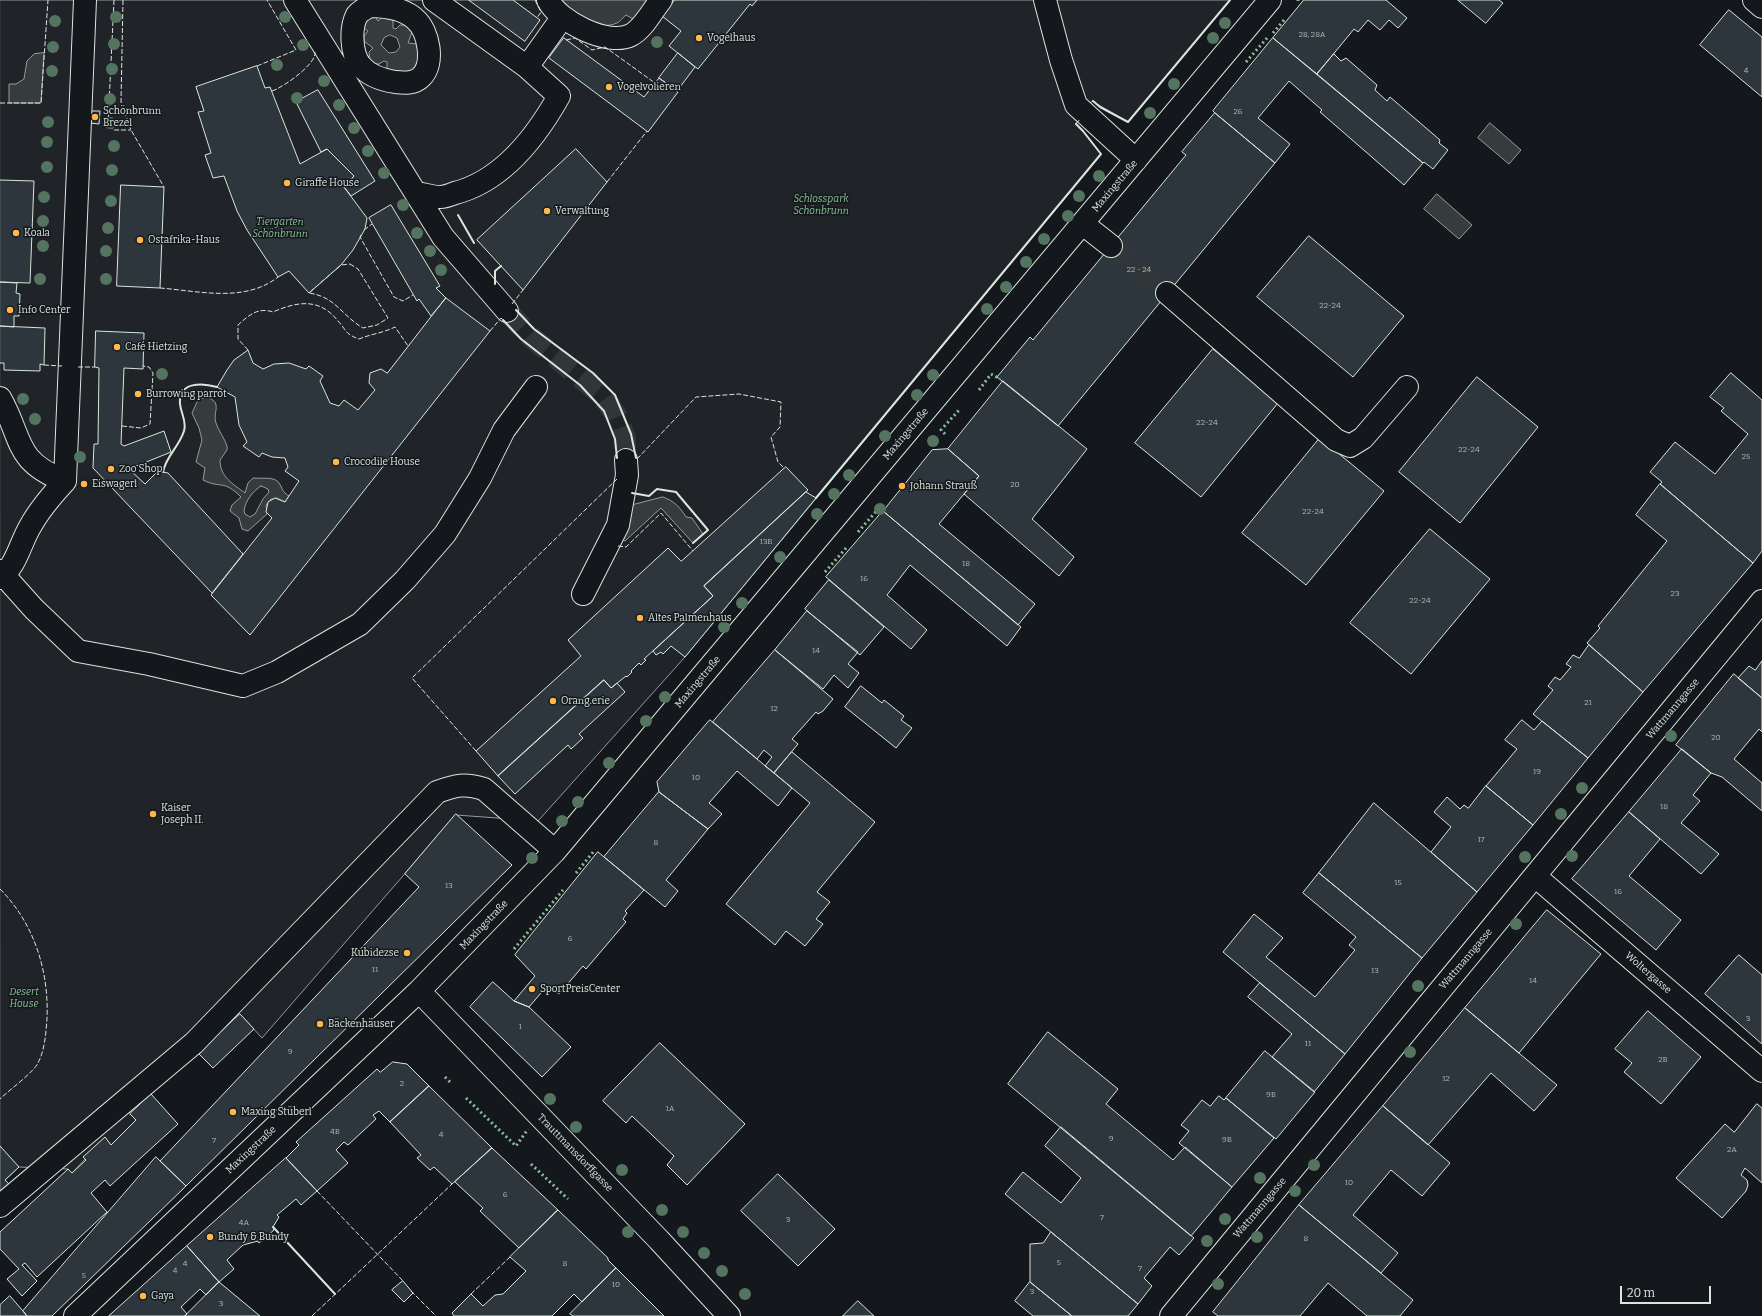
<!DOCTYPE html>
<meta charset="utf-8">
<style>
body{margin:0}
#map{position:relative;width:1762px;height:1316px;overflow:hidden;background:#14181c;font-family:Bitter,serif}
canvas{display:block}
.scale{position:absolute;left:1620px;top:1286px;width:91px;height:18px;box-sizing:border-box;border:2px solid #d8e6dc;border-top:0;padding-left:5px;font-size:12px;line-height:14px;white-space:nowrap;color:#d8e6dc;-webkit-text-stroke:3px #14181c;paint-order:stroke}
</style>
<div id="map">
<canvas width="1762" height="1316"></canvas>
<div class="scale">20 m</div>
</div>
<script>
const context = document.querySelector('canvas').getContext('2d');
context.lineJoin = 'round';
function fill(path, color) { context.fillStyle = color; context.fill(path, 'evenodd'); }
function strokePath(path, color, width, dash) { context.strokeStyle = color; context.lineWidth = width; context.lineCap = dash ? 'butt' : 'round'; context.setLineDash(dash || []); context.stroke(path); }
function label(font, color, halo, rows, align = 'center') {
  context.font = font + ' Bitter,serif'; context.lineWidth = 3; context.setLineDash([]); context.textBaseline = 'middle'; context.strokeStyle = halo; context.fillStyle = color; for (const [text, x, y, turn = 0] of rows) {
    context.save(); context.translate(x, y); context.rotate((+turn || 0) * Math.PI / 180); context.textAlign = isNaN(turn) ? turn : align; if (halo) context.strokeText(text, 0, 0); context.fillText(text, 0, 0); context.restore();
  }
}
const green = new Path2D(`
 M0 0H1230L1128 122 1092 101 1076 124 1083 131 1101 154 685 657 538 821 456 815 262 1038 240 1014 151 1094 136 1120 111 1145 105 1138 72 1173 68 1169 19 1167 5 1180 9 1184 0 1193Z`);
fill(green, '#202428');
strokePath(green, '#939e99', 1);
const water = new Path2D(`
 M562 0H648L633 19 626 15C623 17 620 22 617 23 597 32 574 14 562 0Z
 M375 16 378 21 383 17 393 20V28L396 29 400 25H406L412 32 408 43 417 44 419 53 417 56 419 58 414 73H395L387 69V62L384 61 379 64H376L370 60 369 52 373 48 364 41V36L368 31 362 26 364 19ZM390 35 397 38 400 47 396 52 389 53 381 45 384 38Z
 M44 53 41 103H9V84H16L24 79 27 61 34 54Z
 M1490 123 1521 150 1509 164 1478 138Z
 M1437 194 1472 225 1459 239 1424 209Z
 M206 397C224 402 212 412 216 423 218 430 225 439 227 446V450L220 460C220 477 233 484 245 493L248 483 253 478C261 479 275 476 279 483 283 489 282 492 289 496L285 502 277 498 271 499 266 505 267 514 248 531 242 529 239 518 230 511 232 505 241 497C223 479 221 489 203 480L205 468 196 462 202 440 199 428 192 413 198 400ZM261 486 268 489 269 492 263 499 255 514 250 517 245 514 244 511C245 501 253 491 261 486Z
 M663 497C674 501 680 507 686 517L692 518 703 534 693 543 661 508 625 541 620 538 629 506Z`);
fill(water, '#363b3e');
strokePath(water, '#939e99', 1);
const building = new Path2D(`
 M469 0H513L540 20 525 41Z
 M675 0H757L752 6 750 4 698 69 669 46 681 31 662 16Z
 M1304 0H1386L1407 18 1398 28 1389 20 1380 30 1368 20 1358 32 1354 29 1317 74 1273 38Z
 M1458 0H1499L1503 3 1486 23Z
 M1729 10 1762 37V97L1700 45Z
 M564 38 644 97 659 78 678 92 648 132 549 58Z
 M1273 38 1423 163 1404 185 1320 112 1322 110 1289 81 1258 118 1290 144 1275 163 1215 113 1213 111Z
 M678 53 695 67 677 91 659 78Z
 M1334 54 1341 61 1346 58 1377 85 1375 90 1387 101 1390 97 1440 140 1439 143 1448 150 1433 169 1424 162 1423 163 1317 74Z
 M257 66 265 88 270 87 300 164 327 149 354 176 344 187 367 218 365 229 353 250 341 265 309 293 289 271 278 277 247 230 237 211 224 176 213 178 205 155 211 153 198 112 204 111 196 87Z
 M318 90 375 181 351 196 344 187 354 176 327 149 321 152 296 102Z
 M91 111H100L99 124 90 123Z
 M1215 113 1275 163 1058 426 997 377 1030 337 1033 340 1186 155 1182 152Z
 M576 149 607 182 523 290 477 240Z
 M0 180 34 181 30 283 0 282Z
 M121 185 164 187 160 288 117 286Z
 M391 205 440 286 436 288 446 298 431 316 419 299 417 301 369 218Z
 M1309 236 1404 316 1353 377 1257 297Z
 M0 282 17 283 16 293 20 294 19 316H14V327L0 326Z
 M446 298 490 331 250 635 211 595 272 518 266 512 268 502 275 498 285 502 299 481 285 471 288 467 285 458 272 457 262 453 259 457 243 446 247 442 239 425 235 397 217 387 227 370 234 360 248 350 253 363 263 369 274 364 289 363 306 369 309 366 323 376 320 381 330 403 339 406 344 400 358 410 375 390 369 383 370 373 381 369 387 373Z
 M0 326 45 328 44 365 40 364V371L4 370V363H0Z
 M96 331 144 333 143 369 124 368 121 444 124 446 164 431 171 452 129 469 145 484 158 471 168 473 243 554 212 593 93 468 94 444H98L99 368 95 367Z
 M1213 349 1278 403 1201 497 1135 443Z
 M1731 373 1762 400V551L1753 563 1660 484 1662 482 1650 472 1675 442 1715 474 1748 434 1721 411 1724 408 1710 397Z
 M1477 377 1538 427 1460 523 1399 472Z
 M1003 381 1087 449 1032 519 1074 557 1059 576 964 494 979 476 948 449Z
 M1320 438 1384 491 1306 585 1242 533Z
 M948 449 979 476 939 524 1035 604 1018 625 883 511 932 450Z
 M786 467 808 490 704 586 713 596 644 659 646 660 641 665 639 663 631 671 632 672 627 677 626 676 611 688 604 680 498 776 476 751 581 656 568 640 668 548 681 561Z
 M1660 484 1753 563 1643 692 1587 643 1600 628 1598 626 1667 541 1636 515Z
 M806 492 816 498 685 657 671 646 663 654 661 652 656 655 653 651 713 596 704 586Z
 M883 511 1021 627 1007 646 910 565 887 595 927 630 911 649 826 577Z
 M1430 529 1490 579 1411 674 1350 623Z
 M829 580 884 627 860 655 805 609Z
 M807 611 858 652 848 664 859 673 848 688 834 675 823 689 775 650Z
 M1589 645 1643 692 1588 758 1533 714 1553 690 1548 686 1555 677 1560 680 1571 667 1566 664 1573 655 1579 658Z
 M775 650 833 699 823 711 818 714 816 712 792 739 798 744 774 773 765 766 772 757 764 750 757 759 713 722Z
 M1762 661V698L1738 678 1749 666 1755 670Z
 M1734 674 1762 698V732L1759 729 1734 759 1762 783V811L1722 777 1711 773 1676 745Z
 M604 680 611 688 617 683 625 692 579 734 583 738 571 749 568 745 515 794 498 776Z
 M861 686 882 703 884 700 904 716 901 720 912 728 896 748 845 707Z
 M710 720 792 788 778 806 737 771 709 803 722 814 708 829 659 792 657 782Z
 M1522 720 1534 730 1542 721 1588 758 1533 825 1486 786 1517 749 1505 740Z
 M1682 749 1711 773 1693 795 1700 801 1681 823 1719 854 1701 874 1629 812Z
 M792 752 875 822 817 892 830 902 816 919 823 924 805 946 786 931 775 945 726 904 810 803 774 773Z
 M1486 786 1533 825 1477 892 1431 852 1451 827 1434 812 1447 797 1460 809 1464 805 1468 808Z
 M659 792 708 829 666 880 678 891 665 907 604 857Z
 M1374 803 1477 892 1422 958 1319 873Z
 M1629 812 1660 839 1629 876 1681 920 1656 950 1572 879Z
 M456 814 512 865 186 1186 160 1161 419 887 405 874Z
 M598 852 644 890 625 911 627 913 623 919 626 922 586 969 583 966 559 994 547 986 529 1007 514 1001 535 976 515 955Z
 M1319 873 1422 958 1345 1054 1223 952 1254 914 1283 938 1266 957 1315 997 1355 950 1349 945 1356 937 1303 893Z
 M1547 910 1601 954 1519 1053 1465 1008Z
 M1739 955 1762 975V1044L1705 994Z
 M493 982 514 1001 529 1007 571 1047 542 1077 470 1007Z
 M1260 983 1345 1054 1314 1092 1272 1057 1292 1034 1248 997Z
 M1465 1008 1557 1085 1534 1111 1491 1073 1428 1145 1383 1106Z
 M1648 1011 1701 1057 1661 1104 1624 1072 1632 1063 1615 1049Z
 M240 1014 254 1029 213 1068 198 1053Z
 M1048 1032 1118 1089 1106 1104 1173 1160 1185 1147 1232 1187 1191 1236 1008 1084Z
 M660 1043 745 1124 687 1185 667 1165 674 1156 632 1116 626 1123 603 1101Z
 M1265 1051 1315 1092 1276 1139 1226 1098Z
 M393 1062 407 1064 429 1086 390 1122 379 1111 373 1115 376 1119 348 1145 344 1142 336 1150 348 1163 317 1191 286 1158 299 1145 296 1142 377 1069 380 1072Z
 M429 1086 492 1148 452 1184 434 1167 430 1170 417 1158 421 1155 390 1122Z
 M151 1094 178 1124 110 1186 105 1180 91 1193 107 1212 37 1277 25 1263 22 1265 37 1281 22 1296 7 1279 19 1269 0 1249V1232L68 1169 72 1173 86 1160 83 1157 105 1137 111 1145 136 1120 130 1114Z
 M1219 1096 1224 1100 1226 1098 1274 1138 1232 1187 1179 1143 1189 1131 1181 1125 1202 1100 1210 1106Z
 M1757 1104 1762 1108V1183L1745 1168 1741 1175 1747 1180 1748 1185 1746 1191 1722 1218 1676 1178 1725 1124 1734 1132Z
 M1383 1106 1450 1163 1422 1196 1391 1170 1353 1215 1398 1253 1381 1273 1299 1205Z
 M1061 1127 1194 1238 1179 1255 1170 1247 1144 1278 1152 1286 1138 1304 1005 1194 1023 1172 1061 1203 1081 1178 1045 1146Z
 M0 1146 19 1167 5 1180 9 1184 0 1193Z
 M492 1148 558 1210 519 1248 480 1211 483 1208 455 1182Z
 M156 1157 186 1186 52 1316H27L23 1311Z
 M286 1158 317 1191 301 1205 296 1199 277 1215 279 1217 273 1227 274 1230 259 1243 258 1241 243 1245 229 1258 227 1260 234 1269 219 1282 187 1246Z
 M778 1174 835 1229 798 1266 741 1211Z
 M1299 1205 1413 1300 1400 1316H1367L1328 1283 1300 1316H1218L1213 1312Z
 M558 1210 608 1258V1260L616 1268 582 1302 574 1294 552 1316H454L452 1313 471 1294 483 1306 495 1295 503 1294 526 1271 510 1257Z
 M1051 1232 1138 1304 1128 1316H1072L1030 1282V1244L1043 1243Z
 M187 1246 219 1282 206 1295 200 1289 181 1307 187 1314 185 1316H109Z
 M616 1268 664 1316H573L570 1314Z
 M403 1281 413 1293 404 1302 392 1290Z
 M219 1282 260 1316H185Z
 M1030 1282 1072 1316H1033L1015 1301Z
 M10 1296 23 1311 27 1316H0V1305Z
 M858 1301 874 1316H843Z`);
fill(building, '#2c363c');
strokePath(building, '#d8e6dc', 1);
strokePath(new Path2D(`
 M1111 246 1167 293
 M507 311 531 337 602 395 616 415 625 438 626 460`), '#313739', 22, [22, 11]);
const minor = new Path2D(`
 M295 0 443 237 507 311
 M548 0C558 21 608 47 631 35 643 29 652 11 661 0
 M1045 0 1061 60 1076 105 1136 160
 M1754 0 1762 7
 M369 6C385 6 403 8 415 19 429 31 435 64 421 77 414 84 404 83 395 82 382 80 369 76 360 65 351 53 350 28 357 15 360 11 365 9 369 6Z
 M527 67 562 18
 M416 193C424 194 432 197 440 197 445 197 450 195 455 193 502 181 536 137 559 96L527 67 434 0
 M1083 224 1111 246
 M1167 293 1336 440 1350 446 1363 438 1407 387
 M0 398C23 438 13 461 65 481
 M0 571 34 609 78 651 149 664 243 686 277 672 360 624 405 580 445 534 480 478 504 430 536 387
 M0 578C17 565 20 543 31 525 40 509 52 495 65 481L85 0
 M583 594 618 525 627 475 626 460
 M1535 876 1762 1071
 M419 991 659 1240 729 1316
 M0 1206 194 1043 437 792C456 785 465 783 484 789L555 851
 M75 1316 419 991 555 851 1270 0
 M1171 1316 1762 601`);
strokePath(minor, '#d8e6dc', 24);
strokePath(minor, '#14181c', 22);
strokePath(new Path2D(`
 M1298 1V0
 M1273 33 1285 19
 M1246 62 1267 38
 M979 390 991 374 1000 379
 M945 434 941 430 959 410
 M858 532 879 508
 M825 572 846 548
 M576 873 594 851
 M514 949 563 890
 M445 1077 452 1084
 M466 1098 516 1146 528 1129
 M531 1164 568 1199`), '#8ac095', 3, [2, 3]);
strokePath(new Path2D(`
 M114 0 108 125 114 130H131
 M123 0 121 102 131 130 164 187
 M535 0 541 12 537 18
 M566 40 575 38 592 50 605 47 655 83
 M257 66 296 50 267 0
 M272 91C282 88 317 64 315 52
 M0 103H41L48 0
 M1076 124 1080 119
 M607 182 647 131
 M364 230 372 224
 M361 235 360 237 394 297 403 301 413 295
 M350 264 358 269 388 318 377 325 363 328C341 315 336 297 309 293L341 265Z
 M160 288C199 291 245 303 278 277
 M512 304 523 290
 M516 310 534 329 544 336
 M490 331 501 318 521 339 533 348
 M248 350 238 339V325C249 315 258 307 273 312 298 301 320 298 338 321 347 331 345 334 359 339 371 334 383 333 395 327L408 346
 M44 365 62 366
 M78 367H95
 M122 426 141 428 150 424 153 373 149 367 143 366
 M637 459 696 397 739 394 781 402 780 427 771 437 778 462 784 468
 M618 546 626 547 661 513 693 551
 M476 751 412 678 617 479
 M0 889C34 923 49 971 47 1018 46 1032 45 1050 38 1063 33 1073 9 1090 0 1099
 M317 1191 404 1282
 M411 1291 436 1316
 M471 1294 510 1257
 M312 1316 452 1184`), '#d8e6dc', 1, [5, 2]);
strokePath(new Path2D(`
 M1093 101 1100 107 1128 122 1230 0
 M458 215 474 243
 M495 284V271L501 266
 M516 310 534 329 593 373 615 395 631 434 636 458
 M503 320 521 339 580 385 604 411 615 439 617 458
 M163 472C166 456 179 447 184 431 187 421 181 414 180 404 178 381 203 383 217 387
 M632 493 649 496 657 489 676 492 708 530 693 543
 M816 498 1101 154 1083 131 1076 124
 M273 1227 335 1294`), '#d8e6dc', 2);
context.fillStyle = '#55745f';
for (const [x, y] of [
 [116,17],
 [285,17],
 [55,21],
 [1225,23],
 [1213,38],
 [657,42],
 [114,44],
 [303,45],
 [53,47],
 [277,65],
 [112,69],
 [52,71],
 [324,81],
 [1174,84],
 [297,98],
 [110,99],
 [339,105],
 [1150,113],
 [48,122],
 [110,123],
 [354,128],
 [47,142],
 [114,146],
 [368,151],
 [47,167],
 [112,170],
 [384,173],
 [1099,176],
 [1079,196],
 [44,197],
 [111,201],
 [403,205],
 [1068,216],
 [43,221],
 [108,228],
 [417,233],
 [1044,239],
 [43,246],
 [106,251],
 [430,251],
 [1026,262],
 [441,270],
 [40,279],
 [106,279],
 [1006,287],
 [987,309],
 [162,374],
 [933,375],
 [917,395],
 [23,399],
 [35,419],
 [885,436],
 [933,441],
 [80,457],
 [849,475],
 [834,494],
 [880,509],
 [817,514],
 [780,557],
 [742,603],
 [724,627],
 [665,697],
 [646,721],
 [1671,736],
 [609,763],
 [1582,788],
 [578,802],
 [1561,814],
 [562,821],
 [1572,856],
 [1525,857],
 [532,858],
 [1516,924],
 [1418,986],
 [1410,1052],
 [550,1099],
 [576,1127],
 [1314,1165],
 [622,1170],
 [1260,1178],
 [1295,1191],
 [662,1210],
 [1225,1219],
 [628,1232],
 [683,1232],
 [1257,1237],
 [1207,1241],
 [704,1253],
 [722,1271],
 [1218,1284],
 [745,1294]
]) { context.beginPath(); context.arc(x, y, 6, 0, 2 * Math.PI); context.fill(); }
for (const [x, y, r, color] of [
 [699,38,4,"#ffb74d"],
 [609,87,4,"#ffb74d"],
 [95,117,4,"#ffb74d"],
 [287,183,4,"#ffb74d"],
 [547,211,4,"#ffb74d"],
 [16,233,4,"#ffb74d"],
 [140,240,4,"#ffb74d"],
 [10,310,4,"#ffb74d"],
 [117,347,4,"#ffb74d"],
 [138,394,4,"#ffb74d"],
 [336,462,4,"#ffb74d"],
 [111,469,4,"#ffb74d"],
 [84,484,4,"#ffb74d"],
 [902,486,4,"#ffb74d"],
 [640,618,4,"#ffb74d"],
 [553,701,4,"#ffb74d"],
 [153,814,4,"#ffb74d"],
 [407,953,4,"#ffb74d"],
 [532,989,4,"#ffb74d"],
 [320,1024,4,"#ffb74d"],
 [233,1112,4,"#ffb74d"],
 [210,1237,4,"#ffb74d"],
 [143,1296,4,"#ffb74d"]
]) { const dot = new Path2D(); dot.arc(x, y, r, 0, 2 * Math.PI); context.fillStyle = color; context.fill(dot); strokePath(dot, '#14181c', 1.5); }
label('8px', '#adbab4', null, [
 ["28, 28A",1312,35],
 ["4",1746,71],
 ["26",1238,112],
 ["22 - 24",1139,270],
 ["22-24",1330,306],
 ["22-24",1207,423],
 ["22-24",1469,450],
 ["25",1746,457],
 ["20",1015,485],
 ["22-24",1313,512],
 ["13B",766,542],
 ["18",966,564],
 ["16",864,579],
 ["23",1675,594],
 ["22-24",1420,601],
 ["14",816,651],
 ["21",1588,703],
 ["12",774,709],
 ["20",1716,738],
 ["19",1537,772],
 ["10",696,778],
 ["18",1664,807],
 ["17",1481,840],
 ["8",656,843],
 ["15",1398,883],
 ["13",449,886],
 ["16",1618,892],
 ["6",570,939],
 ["11",375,970],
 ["13",1375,971],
 ["14",1533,981],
 ["3",1748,1019],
 ["1",520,1027],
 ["11",1308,1044],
 ["9",290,1052],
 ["2B",1663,1060],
 ["12",1446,1079],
 ["2",402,1084],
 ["9B",1271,1095],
 ["1A",670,1109],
 ["4B",335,1132],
 ["4",441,1135],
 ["9",1111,1139],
 ["9B",1227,1140],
 ["7",214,1141],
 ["2A",1732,1150],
 ["10",1349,1183],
 ["6",505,1195],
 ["7",1102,1218],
 ["3",788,1220],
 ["4A",244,1223],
 ["8",1306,1239],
 ["5",1059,1263],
 ["4",185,1264],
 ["8",565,1264],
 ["7",1140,1269],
 ["4",175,1271],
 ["5",84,1276],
 ["10",616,1285],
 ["3",1032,1292],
 ["3",221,1304]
]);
label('10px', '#d8e6dc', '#14181c', [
 ["Vogelhaus",707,38],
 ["Vogelvolieren",617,87],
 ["Schönbrunn",103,111],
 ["Brezel",103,123],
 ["Giraffe House",295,183],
 ["Verwaltung",555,211],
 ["Koala",24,233],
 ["Ostafrika-Haus",148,240],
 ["Info Center",18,310],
 ["Café Hietzing",125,347],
 ["Burrowing parrot",146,394],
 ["Crocodile House",344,462],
 ["Zoo Shop",119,469],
 ["Eiswagerl",92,484],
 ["Johann Strauß",910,486],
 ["Altes Palmenhaus",648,618],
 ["Orang.erie",561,701],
 ["Kaiser",161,808],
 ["Joseph II.",161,820],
 ["Kubidezse",399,953,"right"],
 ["SportPreisCenter",540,989],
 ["Bäckenhäuser",328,1024],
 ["Maxing Stüberl",241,1112],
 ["Bundy & Bundy",218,1237],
 ["Gaya",151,1296]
], 'left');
label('10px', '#d8e6dc', '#14181c', [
 ["Maxingstraße",1115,186,-50],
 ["Maxingstraße",906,434,-50],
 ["Maxingstraße",698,682,-50],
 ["Wattmanngasse",1673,709,-50],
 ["Maxingstraße",484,925,-46],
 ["Wattmanngasse",1466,959,-50],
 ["Woltergasse",1648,973,41],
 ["Maxingstraße",251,1150,-43],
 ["Trauttmansdorffgasse",575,1153,46],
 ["Wattmanngasse",1260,1208,-50]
]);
label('italic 10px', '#8ac095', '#14181c', [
 ["Schlosspark",821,199],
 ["Schönbrunn",821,211],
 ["Tiergarten",280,222],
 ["Schönbrunn",280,234],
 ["Desert",24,992],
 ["House",24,1004]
]);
</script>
